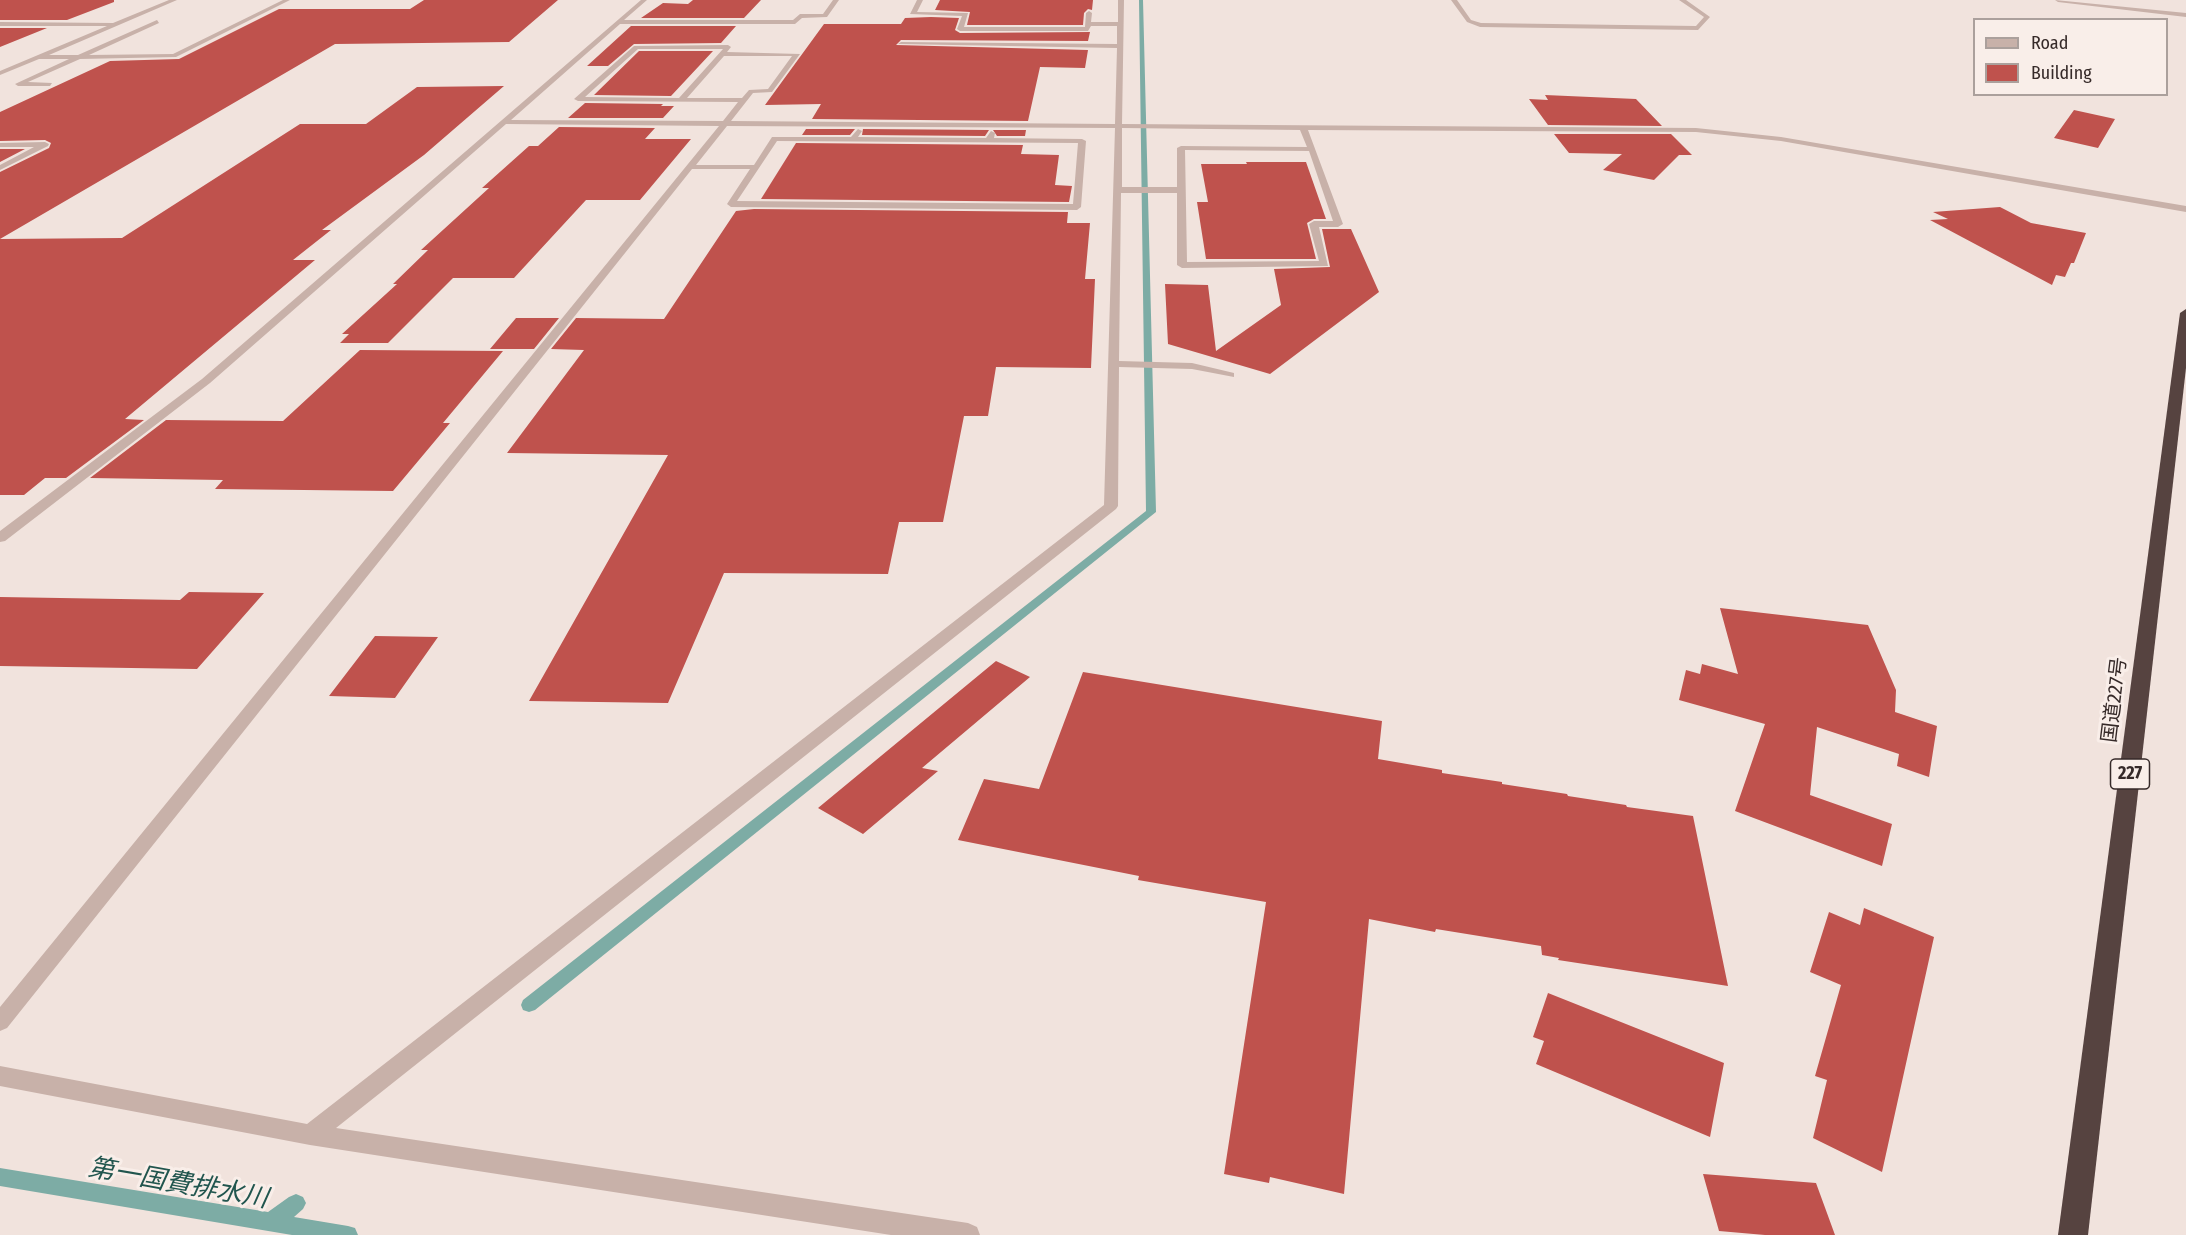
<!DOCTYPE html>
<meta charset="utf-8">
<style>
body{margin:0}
#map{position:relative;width:2186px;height:1235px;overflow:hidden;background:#f1e3dd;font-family:"Fira Sans Condensed",sans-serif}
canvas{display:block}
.legend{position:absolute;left:1973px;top:18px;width:195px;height:78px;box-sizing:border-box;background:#f9eee9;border:2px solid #aba09c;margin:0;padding:8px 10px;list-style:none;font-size:18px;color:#362a29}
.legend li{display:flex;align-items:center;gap:12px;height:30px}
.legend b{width:30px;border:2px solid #aba09c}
</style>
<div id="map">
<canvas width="2186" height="1235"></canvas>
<ul class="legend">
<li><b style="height:8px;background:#c8b1a9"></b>Road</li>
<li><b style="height:16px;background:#bf524d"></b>Building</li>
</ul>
</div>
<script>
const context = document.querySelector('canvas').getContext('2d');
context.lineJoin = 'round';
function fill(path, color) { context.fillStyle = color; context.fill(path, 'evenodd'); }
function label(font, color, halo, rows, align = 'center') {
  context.font = font + ' "Fira Sans Condensed","Noto Sans JP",sans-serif'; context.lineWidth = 6; context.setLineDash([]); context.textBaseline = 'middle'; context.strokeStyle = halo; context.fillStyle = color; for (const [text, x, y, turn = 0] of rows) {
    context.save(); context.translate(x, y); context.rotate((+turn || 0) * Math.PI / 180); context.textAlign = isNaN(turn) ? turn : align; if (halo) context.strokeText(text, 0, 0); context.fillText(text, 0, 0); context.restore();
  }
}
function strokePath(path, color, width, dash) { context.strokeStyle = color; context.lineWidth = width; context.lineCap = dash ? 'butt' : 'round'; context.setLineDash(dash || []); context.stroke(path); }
fill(new Path2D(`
 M1139 0H1143L1156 512 535 1010 529 1012 523 1010 521 1005 523 1000 1146 511Z
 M0 1168 268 1212 289 1197 296 1194 303 1197 306 1203 303 1209 294 1217 348 1226 355 1228 358 1235H292L0 1186Z`), '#7daca5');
fill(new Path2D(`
 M0 0H114V2L67 20H0Z
 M424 0H558L509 42 335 44 0 239V172L49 148 51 143 45 140 0 141V112L110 61 179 59 279 9H410Z
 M693 0H761L744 18H641L663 3 688 4Z
 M940 0H1093L1092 10 1088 9 1084 13 1083 25H967L970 12 935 10Z
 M931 17 959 18 955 30 960 33 1090 32 1088 41 901 40 896 45 1088 50 1085 68 1040 67 1028 121 812 119 821 104 765 105 824 24H901L905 18Z
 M631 26H736L721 43 634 44 608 66H587Z
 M0 28H47L0 47Z
 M639 51H713L671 96 594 95Z
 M504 86 424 155 322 230H331L293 260H315L125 419 144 420 66 478H45L24 495H0V239L122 238 300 124H366L417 87Z
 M1545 95 1636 99 1662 126 1548 125 1529 99 1548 100Z
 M585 103 663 104 661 106H674L663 118H568Z
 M2074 110 2115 119 2098 148 2054 138Z
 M559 127 655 128 645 139H691L640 200H586L514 278H453L388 343H340L349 334H342L397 284H393L428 250H421L489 188H482L529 146H538Z
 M806 129H855L850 135H802Z
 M863 129 989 130 985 136 862 135Z
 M993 130H1026L1025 136H997Z
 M1554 134H1671L1692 155H1679L1654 180 1603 170 1622 154 1569 153Z
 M796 143 1023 145 1021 154 1059 155 1055 185 1072 186 1069 202 761 199Z
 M0 149H25L0 162Z
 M1246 162H1306L1326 219H1314L1307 223 1316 259H1206L1197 202H1208L1201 164H1247Z
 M2000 207 2031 223 2086 233 2074 263H2071L2065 277 2056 275 2052 285 1930 220 1948 219 1933 212Z
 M754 209 1068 212 1067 223H1090L1085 279H1095L1091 368 996 367 988 416H964L943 522H899L888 574 724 573 668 703 529 701 668 455 507 453 584 350 551 349 576 318 664 319 736 211Z
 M1322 229H1351L1379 292 1270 374 1168 344 1165 284 1208 285 1216 351 1281 305 1274 269 1330 267Z
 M516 318H559L534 349H490Z
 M360 350 503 351 443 423H450L393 491 215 489 223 480 90 478 166 420 283 421Z
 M189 592 264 593 197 669 0 666V597L180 600Z
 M1720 608 1868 625 1896 690 1895 712 1937 726 1929 777 1897 766 1899 754 1817 727 1810 795 1892 824 1882 866 1735 811 1765 724 1679 700 1686 670 1700 674 1702 664 1738 674Z
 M375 636 438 637 395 698 329 696Z
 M996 661 1030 677 922 768 938 771 863 834 818 808Z
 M1083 672 1382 721 1378 759 1442 770V773L1502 782V784L1567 794 1568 796 1626 805 1627 807 1693 816 1728 986 1558 960 1559 958 1542 955 1541 946 1436 929 1435 932 1369 919 1344 1194 1270 1177 1269 1183 1224 1174 1266 902 1138 880 1139 876 958 840 984 779 1039 789Z
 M1864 908 1934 937 1882 1172 1813 1138 1827 1080 1815 1076 1841 985 1810 972 1829 912 1860 925Z
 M1548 993 1724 1063 1710 1137 1536 1064 1544 1041 1533 1037Z
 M1703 1174 1816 1183 1835 1235H1765L1719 1231Z`), '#bf524d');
fill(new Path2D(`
 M169 0H177L49 55H78L157 20 159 23 89 55 173 54 283 0H290L176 57 80 59 28 82 52 83 50 86H18L15 84 69 59H39L0 75V71L107 26H0V22L113 23Z
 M641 0H647L624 20H793L800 14H823L833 0H839L827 17 802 18 795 24H620L511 120 723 121 738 102 578 101 574 99 634 46 728 45 731 47 727 52 800 54 772 92 753 93 731 121 1115 124 1117 48 898 44 901 42 1117 44V26H1091L1088 31H960L957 29 962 16 910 14 917 0H923L917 12 968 13 964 27H1085L1086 13 1089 11 1092 13 1091 22H1118V0H1124L1122 124 1696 128 1781 137 2186 206V212L1781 141 1696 132 1308 130 1343 224 1338 227H1319L1328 266 1182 268 1177 265V193H1121L1119 361 1192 363 1234 373V377L1192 369 1119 367 1118 506 1116 509 336 1128 968 1223 977 1227 980 1235H891L310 1145 0 1086V1066L307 1124 1104 505 1115 128 727 126 696 165H754L772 137H851L858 129 862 131 858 137 986 138 991 131 995 133 994 138 1082 139 1086 141 1081 207 1077 210 731 207 727 204 750 169H692L7 1028 0 1031V1007L719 126 506 124 210 383 5 541 0 542V531L202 379ZM638 49H723L679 98 585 97ZM724 56H792L768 89 749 90 742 98H687ZM1122 128 1300 130 1307 147 1181 146 1177 148V187H1122ZM777 141 1078 143 1073 204 737 201ZM1185 150 1309 151 1333 221H1314L1309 224 1319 261 1187 262Z
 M1451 0H1457L1471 20 1481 23 1696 26 1704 17 1679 0H1686L1710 17 1698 30 1480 27 1467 22Z
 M2055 0 2186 13V17L2058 2Z
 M45 142 49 144 48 146 0 170V165L34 147H0V143Z`), '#c8b1a9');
fill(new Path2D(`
 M2186 309V368L2088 1235H2058L2180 313Z`), '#564340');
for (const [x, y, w] of [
 [2130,774,39]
]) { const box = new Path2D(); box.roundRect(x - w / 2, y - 15, w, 30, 4.5); context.fillStyle = '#f9eee9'; context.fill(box); strokePath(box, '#362a29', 1.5); }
label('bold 18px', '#362a29', null, [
 ["227",2130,774]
]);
label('20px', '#362a29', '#f9eee9', [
 ["国道227号",2115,700,-83]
]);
label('italic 26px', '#21554e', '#f9eee9', [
 ["第一国費排水川",178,1184,10]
]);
</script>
